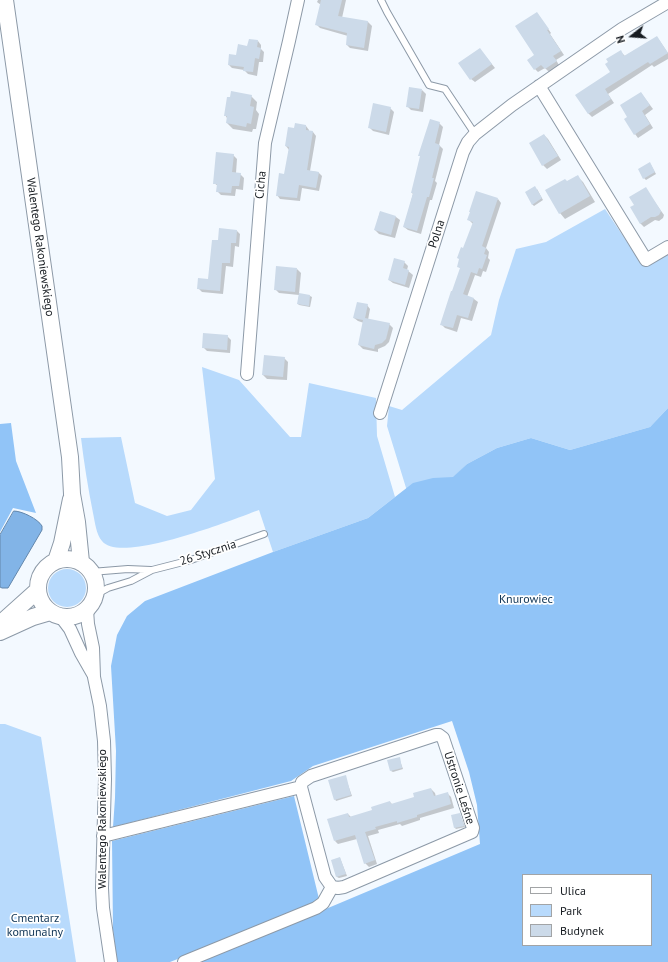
<!DOCTYPE html>
<meta charset="utf-8">
<style>
body{margin:0}
#map{position:relative;width:668px;height:962px;overflow:hidden;background:#f3f9ff;font-family:"PT Sans",sans-serif}
canvas{display:block}
.legend{position:absolute;left:522px;top:874px;width:130px;height:72px;box-sizing:border-box;background:#fff;border:1px solid #a2a4a6;margin:0;padding:5px 7px;list-style:none;font-size:12px;color:#161b20}
.legend li{display:flex;align-items:center;gap:8px;height:20px}
.legend b{width:20px;border:1px solid #a2a4a6}
.north{position:absolute;left:612px;top:16px;width:40px;height:40px;-webkit-text-stroke:3px #fff;paint-order:stroke;rotate:253deg;font-size:11px;font-weight:700;line-height:16px;text-align:center;color:#161b20}
.north::after{content:'';display:block;margin:auto;width:14px;height:18px;background:#161b20;clip-path:polygon(50% 0,100% 100%,50% 72%,0 100%)}
</style>
<div id="map">
<canvas width="668" height="962"></canvas>
<ul class="legend">
<li><b style="height:5px;background:#fff"></b>Ulica</li>
<li><b style="height:11px;background:#b8dafc"></b>Park</li>
<li><b style="height:11px;background:#ccdae9"></b>Budynek</li>
</ul>
<div class="north">N</div>
</div>
<script>
const context = document.querySelector('canvas').getContext('2d');
context.lineJoin = 'round';
function fill(path, color) { context.fillStyle = color; context.fill(path, 'evenodd'); }
function strokePath(path, color, width, dash) { context.strokeStyle = color; context.lineWidth = width; context.lineCap = dash ? 'butt' : 'round'; context.setLineDash(dash || []); context.stroke(path); }
function label(font, color, halo, rows, align = 'center') {
  context.font = font + ' "PT Sans",sans-serif'; context.lineWidth = 3.5; context.setLineDash([]); context.textBaseline = 'middle'; context.strokeStyle = halo; context.fillStyle = color; for (const [text, x, y, turn = 0] of rows) {
    context.save(); context.translate(x, y); context.rotate((+turn || 0) * Math.PI / 180); context.textAlign = isNaN(turn) ? turn : align; if (halo) context.strokeText(text, 0, 0); context.fillText(text, 0, 0); context.restore();
  }
}
fill(new Path2D(`
 M605 209 643 266 668 252V408L650 427 570 450 531 438 497 448 467 464 454 477 407 491 387 426 389 406 402 410 491 335 499 300 516 249 546 242Z
 M202 367 239 380 290 437H301L309 383 376 398 377 436 395 497 368 518 273 552 259 510C234 519 120 565 102 541 96 534 95 522 93 513 88 488 84 463 81 438L121 437 135 503 167 516 191 510 215 479Z
 M48 588a19 19 0 1 1 38 0a19 19 0 1 1-38 0Z
 M0 724H5L41 737 76 962H0Z`), '#b8dafc');
fill(new Path2D(`
 M668 408V962H200L480 844 477 805 469 772 452 721 313 766 291 781 113 827 115 798 116 751 111 666 117 635 127 616 145 601 273 552 368 518 413 483 433 478 453 477 467 464 497 448 531 438 570 450 650 427ZM523 875H651V945H523Z
 M11 423 16 461 36 513 13 508 0 532V424Z
 M294 796 320 903 170 962H116L113 930 112 841Z`), '#91c4f7');
const water = new Path2D(`
 M14 511C22 511 38 519 42 526V530L8 588H2L0 587V535Z`);
fill(water, '#82b4e7');
strokePath(water, '#6286ab', 1);
fill(new Path2D(`
 M318 0H346L342 18 368 22 372 26 368 51 350 48 347 45 348 36 320 28 316 24 321 5 317 2Z
 M537 13 551 33 550 34 564 55 556 60 559 65 549 72 545 68 538 72 535 69Z
 M657 37 668 53V59L654 67 652 65 608 94 614 103 592 117 588 113 611 72 620 51 625 56Z
 M258 41 261 45V49L264 52 263 62H259L257 76 248 74 244 70 232 68 229 65 248 47Z
 M483 53 495 68 475 82 471 79Z
 M422 90 426 94 423 112 411 110 407 106Z
 M641 93 653 109 645 115 653 128 638 138 635 134 628 117Z
 M251 96 257 102 256 110 259 114 256 129H253L252 132 233 129 227 123V118L225 115Z
 M390 108 394 112 389 135 373 131 369 127Z
 M439 123 443 127 439 145 443 149 435 181 437 183 432 200H430L421 234 408 230 404 227 413 194 412 193 421 157 419 155Z
 M306 126 309 130V132H313L316 136 310 171 318 172 322 176 319 191 302 188 300 201 280 199 277 195 285 175 289 150 286 146 295 129Z
 M544 135 548 139 561 160 547 169 543 165Z
 M233 155 237 159 236 173 240 174 244 178 243 190 236 189 235 196 221 195 217 191 218 186 214 183Z
 M651 165 656 174 646 180 644 178Z
 M577 176 583 182 595 202 565 219 560 213 567 182Z
 M645 188 664 215 663 218 659 221 655 220 644 227 640 223 635 205Z
 M537 189 543 200 534 206 532 204Z
 M498 199 501 203 486 248 489 252 488 258 490 260 486 272 483 271 481 277 475 275 467 297 474 299 478 302 472 321 461 318 457 332 445 328 441 324 461 269 458 266 473 224 469 220Z
 M380 212 396 217 400 220 395 238 379 234 375 230Z
 M237 231 240 234 239 247 235 246 233 267 226 266 223 294 202 292 198 288 209 280 219 241Z
 M404 262 408 266 407 270 413 275 409 288 393 283 389 280Z
 M297 269 301 273 299 294 310 296 312 297 310 307 299 305 298 304 299 295 279 293 275 289Z
 M367 305 370 309 368 320 389 324 393 328 389 342 385 346 378 349V352L363 349 359 345 364 323 358 321 354 318Z
 M227 336 231 340 230 353 207 351 203 347Z
 M284 358 288 362 287 380 267 379 263 375Z
 M399 758 403 769 393 772 391 771Z
 M345 776 352 796 336 801 335 799Z
 M431 789 435 793 436 797 447 793 451 797 454 808 420 818V820L402 826 400 824 378 830 379 833 368 836 377 864 369 867 365 863 357 839 338 844 335 841 348 814 351 817 373 811 390 802 393 805 415 798Z
 M460 814 465 827 456 829 455 828Z
 M340 858 347 876 339 878 337 877Z`), '#0003');
fill(new Path2D(`
 M321 0H342L338 16 368 21 364 48 346 45 347 33 315 25Z
 M537 12 549 29 547 30 561 51 553 56 557 61 545 69 541 65 534 70 527 60 534 55 515 26Z
 M657 36 668 53 650 64 648 62 605 89 611 99 588 114 575 95 610 72 605 64 608 62 606 59 621 50 624 56Z
 M249 39 258 40 257 47 261 48 259 59 255 58 253 72 243 71 244 67 228 65 229 54 236 55 238 44 247 46Z
 M480 48 492 64 470 80 458 63Z
 M409 87 422 89 419 109 406 107Z
 M231 91 252 95 250 106 254 107 251 124 247 123 246 127 226 123 227 116H224L227 97H230Z
 M641 92 650 105 642 111 650 124 634 135 624 119 627 117 620 105Z
 M373 103 391 107 386 132 368 128Z
 M430 119 440 122 435 143 440 145 432 178H434L429 197H427L417 231 403 227 413 193H411L420 156H418Z
 M295 123 306 125V130L313 131 307 170 319 172 316 188 299 185 297 198 276 196 279 173 284 174 289 147 285 146 288 127 294 128Z
 M544 134 558 156 542 166 529 143Z
 M216 152 234 154 232 172 241 173 239 186H232L231 193 216 192 217 184H213Z
 M650 162 655 172 643 179 638 169Z
 M578 175 590 196 559 214 545 190 565 179 567 181Z
 M535 186 542 198 532 205 525 192Z
 M646 187 661 211 659 215 655 217H651L640 224 630 207 634 205 629 197Z
 M476 191 498 198 482 246 486 248 484 254 487 255 482 269 479 268 477 274 471 272 463 294 474 298 468 318 457 315 453 328 440 325 451 291H452L460 268 457 267 459 259 457 258 461 247 463 248 473 222 467 220 470 212H469Z
 M380 211 396 216 391 235 374 230Z
 M219 228 237 230 236 243H231L230 263H222L220 291 197 289 198 278 208 279 212 240H218Z
 M394 258 405 261 403 268 409 270 405 285 388 280Z
 M276 266 297 268 295 292 274 290Z
 M299 293 310 295 309 306 297 304Z
 M357 302 368 304 365 318 390 323 386 339 382 343 375 345 374 349 358 345 363 320 353 318Z
 M203 333 228 335 227 350 202 348Z
 M264 355 285 357 283 377 262 375Z
 M400 757 402 768 390 771 387 760Z
 M346 775 351 795 334 800 328 780Z
 M431 788 434 796 448 792 451 804 417 815V817L397 823V821L375 827 376 829 365 832 375 860 364 864 355 835 334 841 327 819 348 813 349 817 372 810 371 807 390 801 391 804 414 797 413 793Z
 M460 813 464 826 454 828 451 815Z
 M340 857 346 874 336 877 331 860Z`), '#ccdae9');
const service = new Path2D(`
 M381 0 387 12 429 85 445 89 475 134
 M91 572 128 569 151 570
 M95 595 108 588 131 581 152 570 191 560 264 534`);
const minor = new Path2D(`
 M539 86 646 260 668 247
 M247 374 265 143 289 41 298 0
 M380 413 463 152 468 142 475 134 512 105 622 29 668 2
 M87 610 88 624 93 648 94 677 100 706 104 741 105 779 102 888 103 908 111 962
 M61 617 70 629 81 653 93 674
 M436 735H439L443 738 473 828 472 832 344 887 338 888 332 887 325 877 301 787 302 782 311 776Z
 M103 836 301 787
 M184 962 316 908 323 903 332 887`);
const tertiary = new Path2D(`
 M5 0 70 457 72 494 77 522 81 562
 M38 588a29 29 0 1 1 58 0a29 29 0 1 1-58 0Z
 M56 561 62 543 71 499
 M0 624 38 590
 M0 632 33 617 50 612`);
strokePath(service, '#8c99a7', 8);
strokePath(minor, '#8c99a7', 14);
strokePath(tertiary, '#8c99a7', 18);
strokePath(service, '#fff', 6);
strokePath(minor, '#fff', 12);
strokePath(tertiary, '#fff', 16);
label('12px', '#161b20', '#fff', [
 ["Cicha",261,185,-85],
 ["Polna",437,234,-72],
 ["Walentego Rakoniewskiego",40,247,82],
 ["26 Stycznia",208,553,-18],
 ["Ustronie Leśne",459,788,72],
 ["Walentego Rakoniewskiego",103,819,-90]
]);
label('12px', '#0e3354', '#fff', [
 ["Knurowiec",526,600],
 ["Cmentarz",35,919],
 ["komunalny",35,933]
]);
</script>
